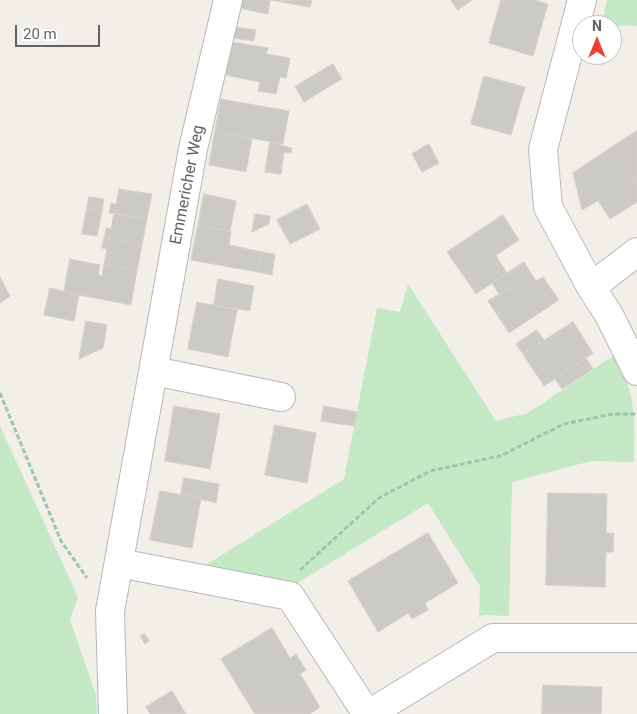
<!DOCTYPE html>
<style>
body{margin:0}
#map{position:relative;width:637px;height:714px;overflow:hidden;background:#f1efe8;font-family:Roboto,sans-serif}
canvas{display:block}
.north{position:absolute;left:572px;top:15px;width:50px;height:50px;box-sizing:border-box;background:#fff;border:1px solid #bfc1c3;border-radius:50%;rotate:0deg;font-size:14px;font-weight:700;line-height:20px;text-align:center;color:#5f6368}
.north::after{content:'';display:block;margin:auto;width:18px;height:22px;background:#ea4335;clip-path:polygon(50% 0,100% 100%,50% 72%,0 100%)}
.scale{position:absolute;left:15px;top:25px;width:85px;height:22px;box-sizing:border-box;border:2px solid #5f6368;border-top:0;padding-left:6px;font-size:15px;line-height:18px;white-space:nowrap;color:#5f6368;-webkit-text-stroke:4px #fff;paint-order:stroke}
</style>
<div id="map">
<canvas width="637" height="714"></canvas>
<div class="north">N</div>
<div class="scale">20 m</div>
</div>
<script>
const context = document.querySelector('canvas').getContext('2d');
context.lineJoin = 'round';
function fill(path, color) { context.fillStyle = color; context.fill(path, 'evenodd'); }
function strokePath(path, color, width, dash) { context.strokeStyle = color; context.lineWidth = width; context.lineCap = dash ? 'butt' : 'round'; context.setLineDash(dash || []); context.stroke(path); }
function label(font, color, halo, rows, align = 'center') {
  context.font = font + ' Roboto,sans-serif'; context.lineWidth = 4.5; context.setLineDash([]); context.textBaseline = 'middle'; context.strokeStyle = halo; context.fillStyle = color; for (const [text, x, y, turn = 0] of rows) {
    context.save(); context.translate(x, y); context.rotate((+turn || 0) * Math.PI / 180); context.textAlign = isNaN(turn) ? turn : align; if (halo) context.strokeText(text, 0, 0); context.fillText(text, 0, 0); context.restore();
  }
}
fill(new Path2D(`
 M607 0H637V26L601 25Z
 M408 284 496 421 528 413 615 355C636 392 635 421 634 462L591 461 512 482 509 616 483 615 479 618 480 586 428 503 294 585 201 568 344 479 377 308 400 312Z
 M0 426 78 597 70 620 96 695 97 714H0Z`), '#c5e8c5');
const building = new Path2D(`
 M240 0H312L310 7 270 0 268 14 239 8Z
 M451 0H472L458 10Z
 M501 0H534L548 4 533 56 489 43Z
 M235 27 256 30 254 41 233 38Z
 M232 42 268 48 266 54 290 58 286 78 280 77 276 94 258 91 260 82 225 75Z
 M333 64 342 79 330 86 321 71Z
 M321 71 330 86 304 102 295 87Z
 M484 76 525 87 511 135 471 124Z
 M221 99 289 111 283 144 215 132Z
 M637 131V186L612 147Z
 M215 132 252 139 246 172 209 165Z
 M270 142 292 148 291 153 284 152 281 174 265 172Z
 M429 144 439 163 422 172 412 154Z
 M612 147 637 186V202L610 219 598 201 582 210 573 173Z
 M119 189 152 194 147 219 109 213 111 203 116 204Z
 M204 194 236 201 230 231 198 225Z
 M89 197 104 199 102 211 87 208Z
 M307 204 320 229 290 244 277 220Z
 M87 208 102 211 97 236 82 234Z
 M114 213 147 219 142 245 104 238 106 228 111 229Z
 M255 214 270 216 269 224 252 232Z
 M503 215 519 240 496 255 500 262 474 279 472 277 467 281 447 252Z
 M198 225 231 231 229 245 262 252 258 272 191 260Z
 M104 238 142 245 137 270 104 264 107 249 102 248Z
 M262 252 275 254 272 275 258 272Z
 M70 259 100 265 98 275 102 276 104 264 137 270 131 305 64 292Z
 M500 262 507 273 476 294 467 281 472 277 474 279Z
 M524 262 532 275 499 294 492 283Z
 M532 275 536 281 543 277 559 300 509 333 488 301Z
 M0 277 10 296 0 303Z
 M218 279 254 286 250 311 214 305Z
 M50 288 79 295 74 321 44 315Z
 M197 302 237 310 228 357 188 349Z
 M86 321 107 325 103 348 79 359Z
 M573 322 593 353 544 386 523 354Z
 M537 330 544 340 523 354 516 344Z
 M586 358 593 369 562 389 555 379Z
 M174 406 220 414 210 469 165 461Z
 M324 406 357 412 354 426 321 421Z
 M275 425 316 433 307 483 265 475Z
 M184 478 219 484 216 503 181 494Z
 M160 491 201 498 192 548 150 540Z
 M548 493 607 494 606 533H614L613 552H606L605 587 546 585Z
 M428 533 458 583 425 603 428 610 412 619 408 613 378 632 348 581Z
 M272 628 290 658 296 654 306 670 300 674 320 707 310 714H255L221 659Z
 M145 634 149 641 145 644 140 636Z
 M543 685 602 687 601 714H542Z
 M172 691 186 714H150L146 707Z`);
fill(building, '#cccac5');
strokePath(building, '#d6d1c6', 1);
const street = new Path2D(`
 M582 0 543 149 548 207 591 287 609 315 637 371
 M591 287 637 252
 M154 371 281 397
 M119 563 290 596 367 714
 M113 714 110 611 193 149 228 0
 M369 714 493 638H637`);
strokePath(street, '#b5b8bc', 30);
strokePath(new Path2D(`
 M0 393 61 541 87 578
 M300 570 379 498 430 471 500 456 564 424 612 414H637`), '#9cc7a9', 3, [5, 2.5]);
strokePath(street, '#fff', 28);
label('16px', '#5f6368', '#fff', [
 ["Emmericher Weg",188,185,-79]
]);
</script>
